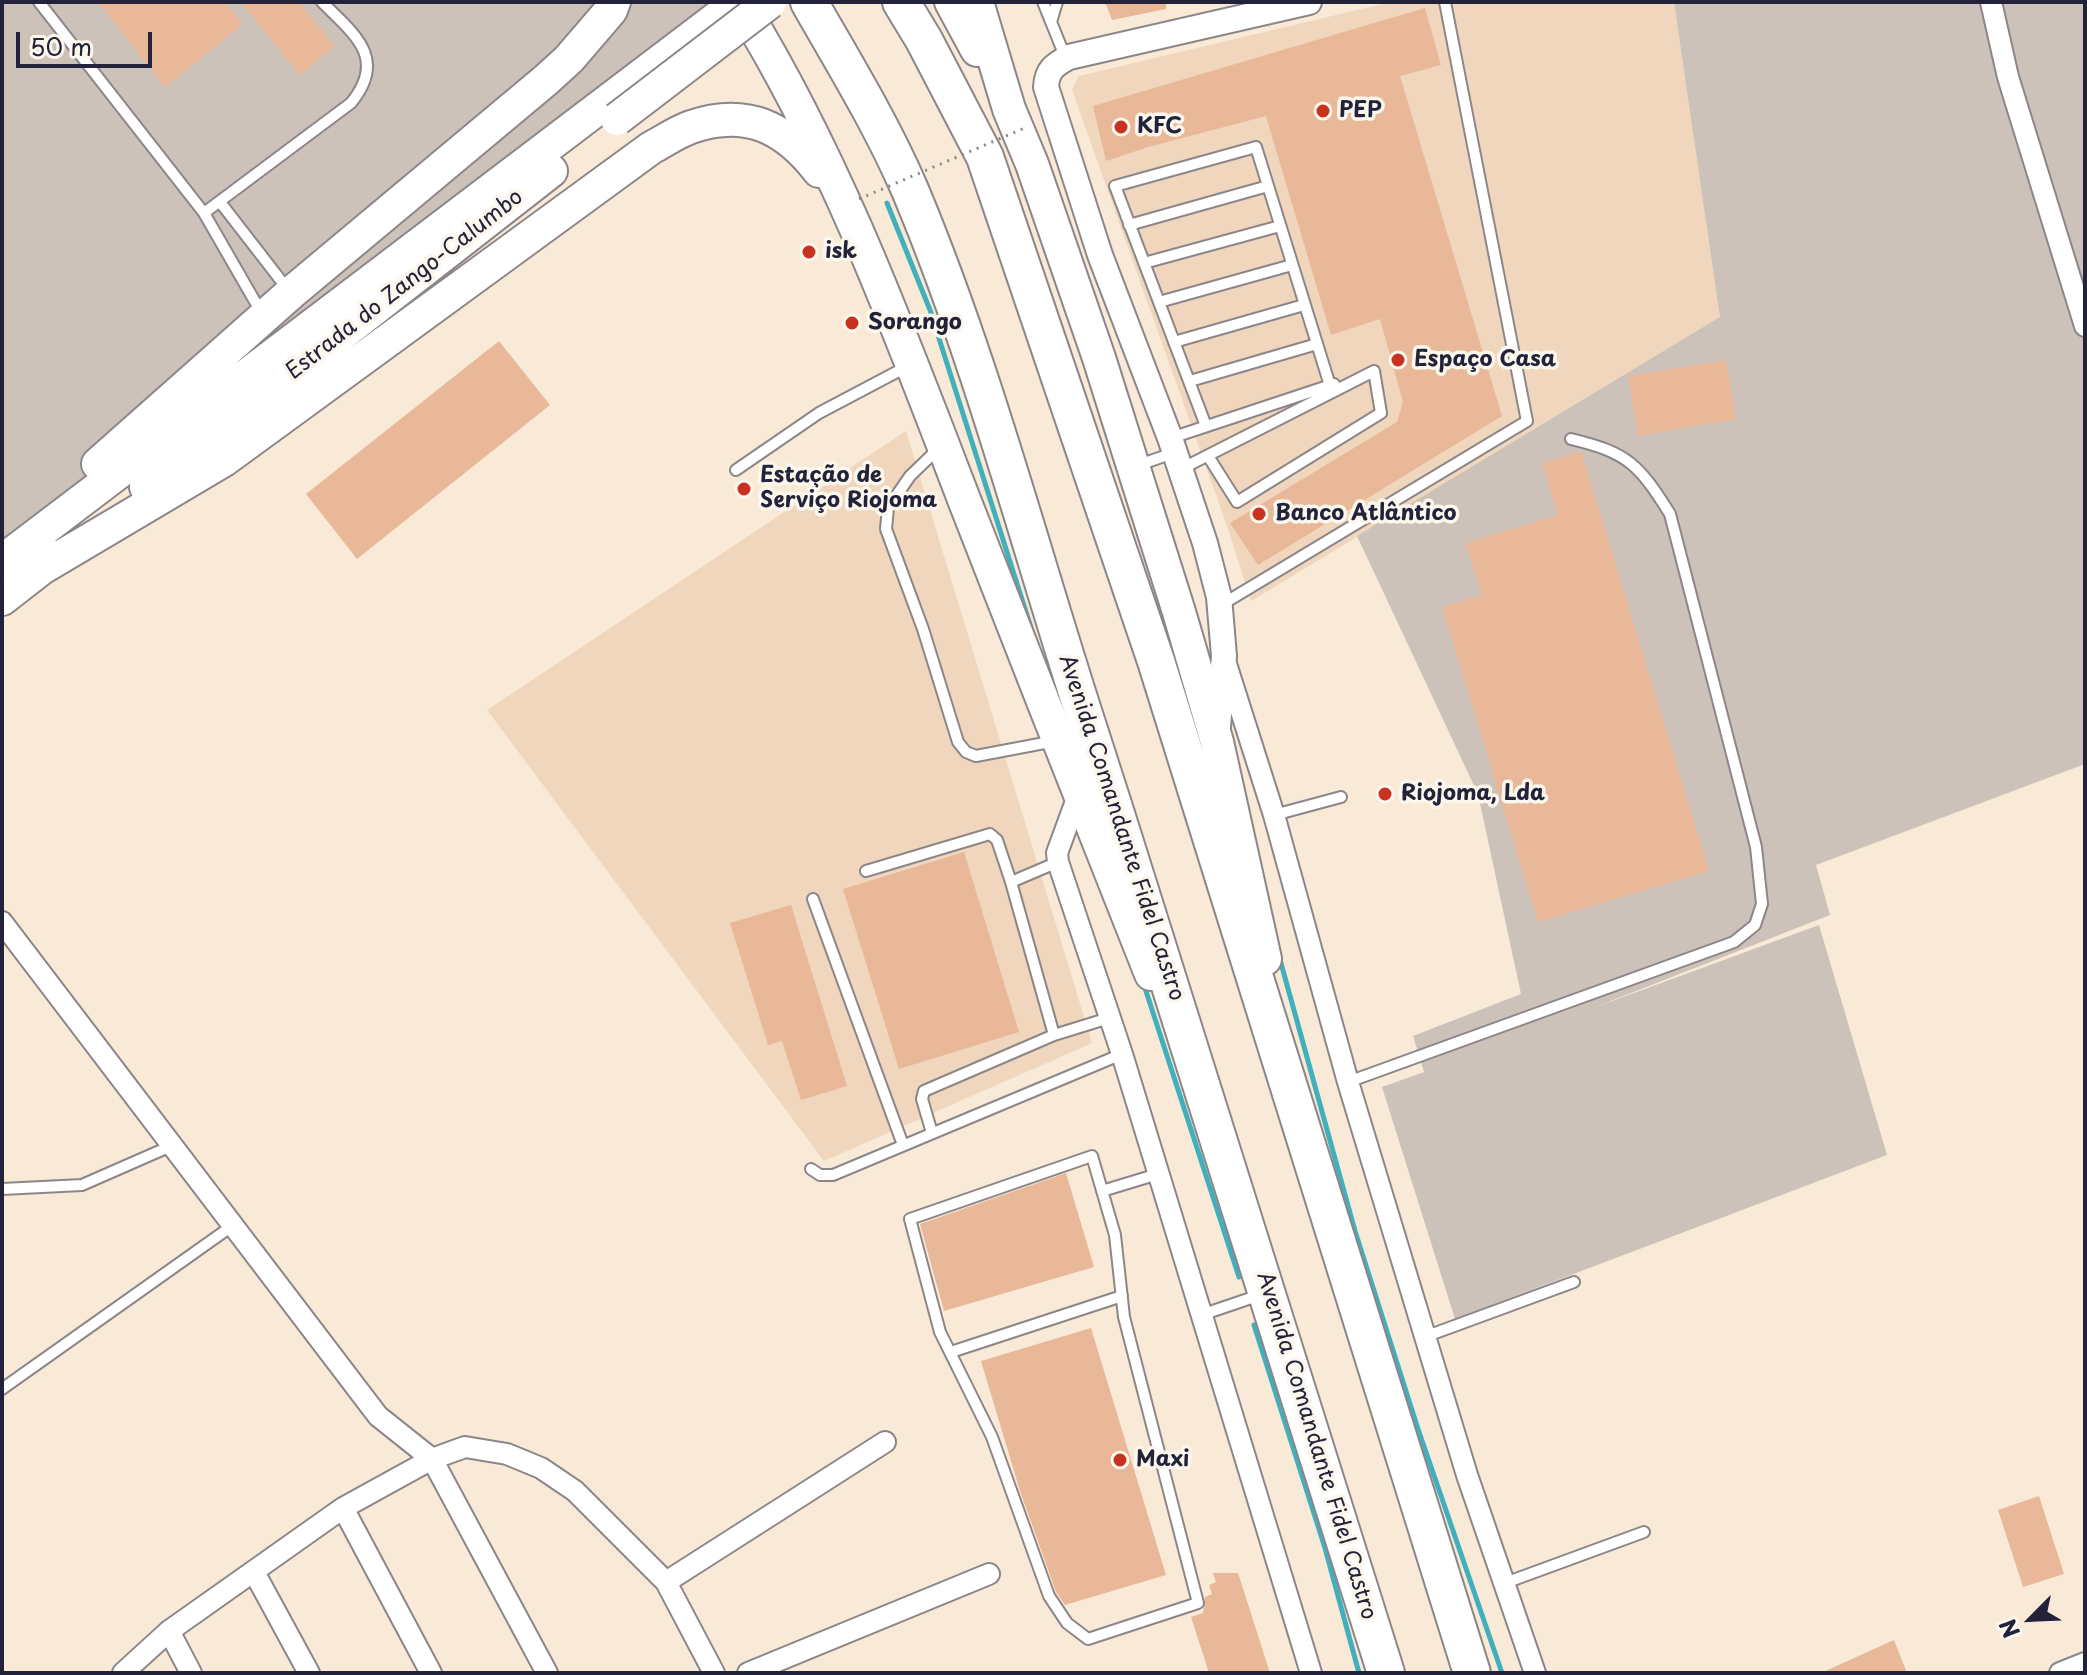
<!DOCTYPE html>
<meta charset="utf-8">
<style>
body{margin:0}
#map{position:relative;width:2087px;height:1675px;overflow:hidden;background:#f8ead7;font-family:"Playpen Sans",sans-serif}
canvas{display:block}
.frame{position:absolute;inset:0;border:4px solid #22223b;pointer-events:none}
.north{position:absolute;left:1991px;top:1579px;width:80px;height:80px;-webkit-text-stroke:6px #fbf7ec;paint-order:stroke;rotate:246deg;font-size:22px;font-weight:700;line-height:32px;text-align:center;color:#22223b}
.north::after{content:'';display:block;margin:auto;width:28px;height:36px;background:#22223b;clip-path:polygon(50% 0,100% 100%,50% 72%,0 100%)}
.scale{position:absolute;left:16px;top:32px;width:136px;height:36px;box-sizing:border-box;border:4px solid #22223b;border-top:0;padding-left:10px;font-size:24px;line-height:28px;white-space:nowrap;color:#22223b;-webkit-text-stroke:6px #fbf7ec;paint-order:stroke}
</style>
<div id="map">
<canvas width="2087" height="1675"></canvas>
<div class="frame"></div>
<div class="north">N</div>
<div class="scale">50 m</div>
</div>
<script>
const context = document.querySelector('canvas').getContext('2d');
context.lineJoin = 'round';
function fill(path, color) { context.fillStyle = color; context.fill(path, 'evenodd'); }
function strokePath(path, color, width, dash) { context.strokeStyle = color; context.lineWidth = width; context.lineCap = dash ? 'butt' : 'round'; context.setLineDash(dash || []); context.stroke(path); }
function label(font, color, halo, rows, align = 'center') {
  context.font = font + ' "Playpen Sans",sans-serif'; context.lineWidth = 7; context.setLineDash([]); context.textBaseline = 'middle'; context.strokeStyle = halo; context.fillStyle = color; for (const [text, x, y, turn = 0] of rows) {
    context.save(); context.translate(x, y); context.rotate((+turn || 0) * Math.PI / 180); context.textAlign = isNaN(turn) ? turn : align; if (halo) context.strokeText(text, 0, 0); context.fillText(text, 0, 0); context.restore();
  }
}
fill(new Path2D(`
 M1391 2H1674L1721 317 1251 601 1226 523 1072 90 1079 76Z
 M906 431 1092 1043 824 1161 487 710Z`), '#efd6bc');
fill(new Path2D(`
 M2 2H716L2 569Z
 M1674 2H2083L2085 764 1816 865 1830 915 1593 1008 1819 925 1887 1155 1455 1319 1382 1087 1424 1072 1413 1036 1521 994 1478 794 1357 536 1720 317Z`), '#cdc2b9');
strokePath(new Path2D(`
 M887 203 930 310 1033 634
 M1279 956 1355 1231 1418 1429 1502 1673
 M1144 985 1239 1277
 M1254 1325 1325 1548 1359 1673`), '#41b0bc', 5);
fill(new Path2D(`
 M98 2H225L243 24 165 87Z
 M241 2H299L335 46 300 75Z
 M1105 2H1166V9L1112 20Z
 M1425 8 1441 65 1400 76 1502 416 1258 565 1230 523 1397 422 1403 402 1380 319 1331 335 1266 116 1148 147 1106 161 1093 106Z
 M499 341 550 405 357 559 306 494Z
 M1726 360 1736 419 1638 436 1628 376Z
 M1581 451 1709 871 1538 922 1442 607 1482 595 1465 543 1558 515 1542 463Z
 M964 852 1019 1032 899 1069 843 889Z
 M791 905 847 1086 801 1100 782 1041 768 1045 730 923Z
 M1066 1173 1094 1267 944 1311 920 1224Z
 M1091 1328 1166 1575 1065 1605 1056 1592 1020 1491 981 1361Z
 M2039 1496 2064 1574 2023 1587 1998 1510Z
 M1213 1573H1238L1270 1673H1209L1191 1617 1203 1613 1205 1597 1212 1594 1209 1585 1216 1582Z
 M1894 1640 1907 1673H1821Z`), '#e9b898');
const service = new Path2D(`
 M39 2 204 213 261 312
 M1043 2 1066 59
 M1051 22 1057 2
 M220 202 289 291
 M204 213 351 103C388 58 354 34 322 2
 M1129 225 1268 186
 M1144 263 1280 226
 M1159 302 1292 265
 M1174 342 1304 305
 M1190 381 1317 344
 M1206 426 1115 186 1256 147 1332 392
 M1171 438 1334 384
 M938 449 910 476 888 508 886 529 923 629 958 742 966 752 976 756 1055 741
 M1208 456 1237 502 1381 413 1374 371
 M1136 466 1173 453
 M1181 469 1374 371
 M736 470 819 413 908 366
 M1221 605 1527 421 1445 2
 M1274 815 1341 797
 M866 871 990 834 997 840 1011 882 1058 862
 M1011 882 1054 1035 1109 1018
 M813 899 903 1145
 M1348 1082 1734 942 1755 925 1762 904 1756 847 1670 514C1639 465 1629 453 1571 439
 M932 1133 922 1099 924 1091 1054 1035
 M1092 1156 1115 1235 1124 1317 1198 1603 1088 1639 1067 1623 1049 1596 992 1437 940 1332 910 1219Z
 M811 1169 820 1175H833L1122 1054
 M2 1189 82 1185 171 1146
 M1102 1191 1158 1174
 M1201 1315 1263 1294
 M1427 1336 1574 1282
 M951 1352 1122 1296
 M2 1389 232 1226
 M1505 1583 1644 1532`);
const minor = new Path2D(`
 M1991 2 2008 77 2085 326
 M1226 664 1274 815 1348 1082 1467 1475 1535 1673
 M1079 793 1057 853 1058 862 1122 1054 1311 1673
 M2 922 378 1416 432 1459 547 1673
 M343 1508 431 1673
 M254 1572 309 1673
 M666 1582 885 1442
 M169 1631 191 1673
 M123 1673 169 1631 343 1508 432 1459 465 1447 507 1454 541 1468 575 1491 666 1582 714 1673
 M748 1673 989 1574
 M2060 1673 2085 1663`);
const tertiary = new Path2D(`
 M1218 727 1224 656 1219 597 1205 543 1170 438 1100 255 1046 87C1047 70 1054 65 1069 57L1309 2`);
const primary = new Path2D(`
 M739 2C835 156 900 333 965 502 1026 660 1089 816 1151 974
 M951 2 977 50
 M977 2 1009 109 1032 164 1099 358 1179 612 1217 742 1265 959
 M98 464 291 293 546 80 569 59 611 10 614 2
 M146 487 551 171
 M2 561 738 2
 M42 568 224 460 651 148C664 141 677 132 691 127 746 108 785 127 819 171
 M2 599 56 557`);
const motorway = new Path2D(`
 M809 2C844 63 882 125 910 190 980 357 1026 533 1081 705 1185 1027 1286 1350 1386 1673
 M901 2 924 40 985 157 1156 661 1472 1673`);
strokePath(service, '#8d8689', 14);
strokePath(minor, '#8d8689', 24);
strokePath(tertiary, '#8d8689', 28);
strokePath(primary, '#8d8689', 36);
strokePath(motorway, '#8d8689', 40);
strokePath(service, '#fff', 10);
strokePath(minor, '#fff', 20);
strokePath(tertiary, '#fff', 24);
strokePath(primary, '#fff', 32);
strokePath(motorway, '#fff', 36);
const primaryBridge = new Path2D(`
 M617 119 770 2`);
strokePath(primaryBridge, '#8d8689', 36, []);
strokePath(new Path2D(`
 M859 199 1027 127`), '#8d8689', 3, [2, 6]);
strokePath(primaryBridge, '#fff', 32);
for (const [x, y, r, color] of [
 [1323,111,8,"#c8321e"],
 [1121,127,8,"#c8321e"],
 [809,252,8,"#c8321e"],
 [852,323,8,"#c8321e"],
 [1398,360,8,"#c8321e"],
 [744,489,8,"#c8321e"],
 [1259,514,8,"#c8321e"],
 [1385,794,8,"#c8321e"],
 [1120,1460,8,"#c8321e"]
]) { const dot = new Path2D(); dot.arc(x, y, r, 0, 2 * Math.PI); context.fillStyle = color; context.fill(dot); strokePath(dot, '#fbf7ec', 3); }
label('bold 22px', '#22223b', '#fbf7ec', [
 ["PEP",1339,111],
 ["KFC",1137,127],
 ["isk",825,252],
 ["Sorango",868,323],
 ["Espaço Casa",1414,360],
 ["Estação de",760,476],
 ["Serviço Riojoma",760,501],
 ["Banco Atlântico",1275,514],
 ["Riojoma, Lda",1401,794],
 ["Maxi",1136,1460]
], 'left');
label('22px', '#22223b', '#fbf7ec', [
 ["Estrada do Zango-Calumbo",405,285,-38],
 ["Avenida Comandante Fidel Castro",1121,828,72],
 ["Avenida Comandante Fidel Castro",1316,1446,73]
]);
</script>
